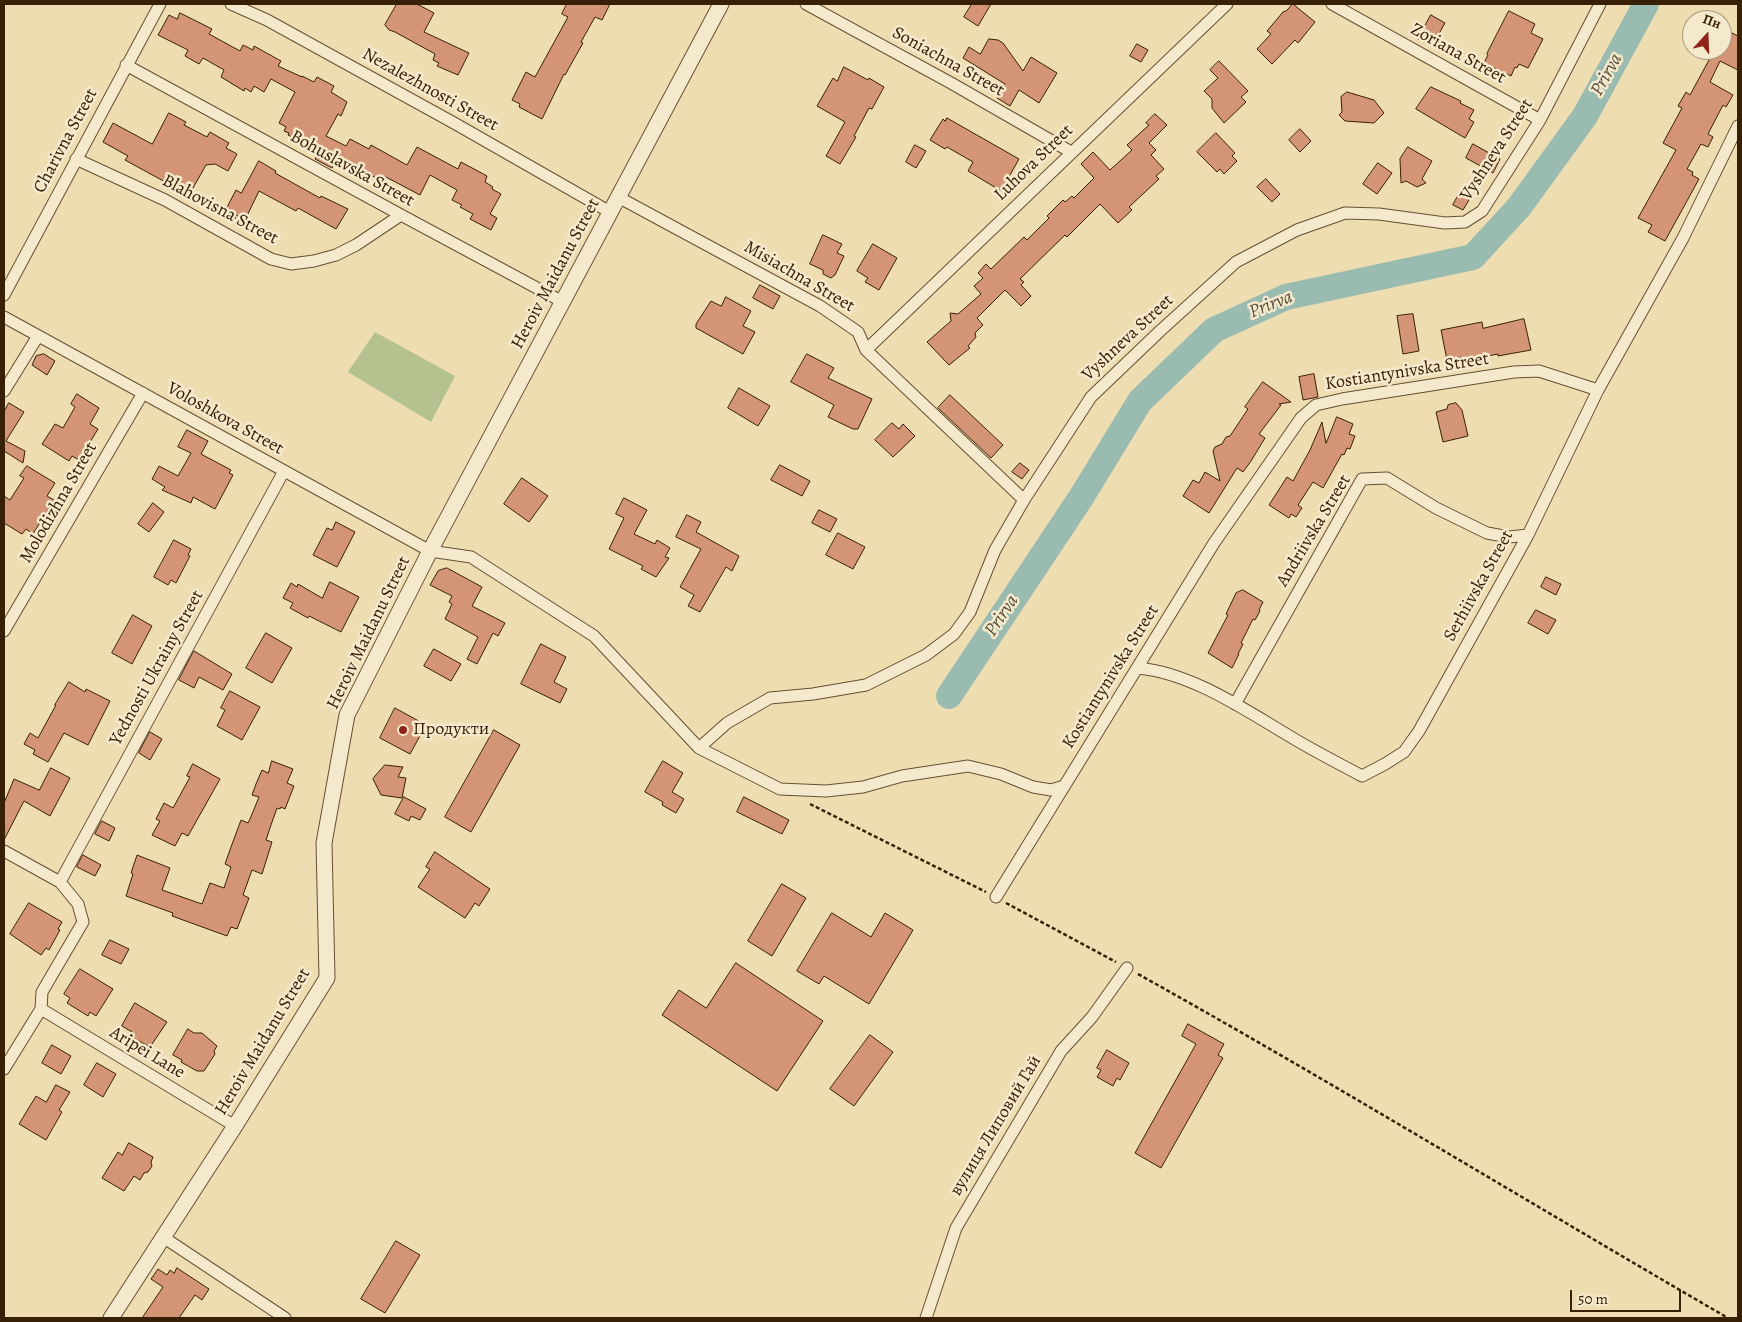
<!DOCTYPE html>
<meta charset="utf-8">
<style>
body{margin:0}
#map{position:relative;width:1742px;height:1322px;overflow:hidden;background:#efddb2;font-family:Alegreya,serif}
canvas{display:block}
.frame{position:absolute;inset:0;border:5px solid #382006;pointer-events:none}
.north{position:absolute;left:1682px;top:10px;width:50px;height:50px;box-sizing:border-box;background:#f5e9cd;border:1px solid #a9997d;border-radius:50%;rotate:20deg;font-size:14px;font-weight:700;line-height:20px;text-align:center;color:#382006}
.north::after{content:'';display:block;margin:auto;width:18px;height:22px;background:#8f2418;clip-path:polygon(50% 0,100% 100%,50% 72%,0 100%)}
.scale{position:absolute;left:1570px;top:1290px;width:111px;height:22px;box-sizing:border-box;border:2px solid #382006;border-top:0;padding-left:6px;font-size:15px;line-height:18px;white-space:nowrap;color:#382006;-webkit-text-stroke:4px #f5e9cd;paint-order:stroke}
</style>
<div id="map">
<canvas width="1742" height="1322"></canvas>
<div class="frame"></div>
<div class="north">Пн</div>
<div class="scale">50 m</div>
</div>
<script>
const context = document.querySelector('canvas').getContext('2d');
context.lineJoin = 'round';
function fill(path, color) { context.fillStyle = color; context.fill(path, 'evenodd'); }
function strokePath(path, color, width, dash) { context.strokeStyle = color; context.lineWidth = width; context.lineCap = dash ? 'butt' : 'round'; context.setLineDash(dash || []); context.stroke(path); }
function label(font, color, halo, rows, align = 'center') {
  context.font = font + ' Alegreya,serif'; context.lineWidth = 5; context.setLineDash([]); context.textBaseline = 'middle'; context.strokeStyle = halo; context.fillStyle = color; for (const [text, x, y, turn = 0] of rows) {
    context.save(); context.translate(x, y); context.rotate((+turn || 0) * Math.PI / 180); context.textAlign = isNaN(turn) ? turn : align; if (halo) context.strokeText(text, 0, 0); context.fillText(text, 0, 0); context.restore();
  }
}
fill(new Path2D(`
 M375 332 455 376 431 422 348 372Z`), '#b5c28f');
strokePath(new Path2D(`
 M949 696 1082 496 1140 401 1214 330 1286 297 1473 257 1519 207 1585 116 1646 4`), '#9abbb0', 26);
const building = new Path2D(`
 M397 4H417L434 13 424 32 469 53 458 75 437 66 439 63 433 60 435 54 395 32 389 30 385 25Z
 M567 4H610L602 20 595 17 581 42 583 43 565 75 564 74 542 119 519 107 520 104 512 100 526 72 535 77 568 17 562 14Z
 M972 4H991L978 26 964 17Z
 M1293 4 1315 22 1298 43 1295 40 1272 64 1257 49 1271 34 1267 31 1283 12 1286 11Z
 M1509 11 1535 24 1531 33 1543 39 1528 68 1519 64 1517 68 1515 67 1511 76 1484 63 1488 55 1487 54Z
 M180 13 212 29 209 34 240 51 243 45 253 50 254 46 281 61 278 66 302 77V76L314 82 317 77 334 86 331 92 347 102 341 116 338 114 326 136 346 146 350 139 369 149 371 145 407 165 417 147 458 169 461 162 487 176 485 182 493 187 492 189 501 194 490 214 497 218 491 230 470 219 473 214 460 207 462 205 452 200 457 190 430 175 420 195 384 176 381 181 369 174 367 177 336 160 332 168 315 159 319 152 288 135 289 133 284 131 286 127 279 123 295 92 271 79 264 92 254 86 251 92 245 88 244 91 221 77 224 70 203 58 199 64 185 56 188 50 158 35 169 15 177 19Z
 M1431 15 1445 23 1432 46 1418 39Z
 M1722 28 1738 36V70L1720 61 1710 82 1733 95 1726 107 1723 105 1708 134 1713 137 1708 147 1701 144 1687 169 1693 172 1692 175 1699 179 1665 241 1648 232 1652 225 1638 218 1676 150 1663 143 1682 108 1678 106 1686 92 1690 95 1709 60 1707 59 1708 55 1699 50H1722Z
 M989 39 998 40 1003 43 1023 71 1031 57 1057 73 1039 103 1019 90 1010 106 997 98 1005 84 963 58 969 47 980 54Z
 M1137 44 1148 50 1141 62 1130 56Z
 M1219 61 1248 91 1241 97 1246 102 1224 123 1212 108V99L1204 91 1218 78 1210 70Z
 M844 67 868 80 869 78 884 87 872 109 869 108 854 136 856 137 840 164 826 156 845 122 817 106 833 78 837 81Z
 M1431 87 1461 101 1460 103 1474 110 1469 119 1474 122 1465 138 1416 109Z
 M1347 92 1374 100 1384 113 1374 123 1345 121 1339 115 1342 112 1341 97Z
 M169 113 186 122 184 125 207 137 210 132 229 143 226 148 237 154 228 171 215 164 206 165 189 195 125 160 128 156 103 142 113 123 152 144Z
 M1155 114 1167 125 1149 143 1156 150 1151 155 1164 169 1156 176 1159 179 1129 207 1132 210 1118 223 1100 204 1067 237 1065 235 1020 279 1024 282 1021 285 1031 296 1021 306 1005 290 977 318 983 325 975 333 976 337 968 346 970 348 949 365 927 342 951 321 950 313 958 314 981 294 974 286 983 278 978 273 986 264 991 269 1024 237 1027 240 1049 218 1047 216 1063 200 1065 202 1072 196 1074 198 1094 178 1081 164 1093 152 1110 170 1132 150 1127 145 1149 125 1146 123Z
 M947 118 1019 159 1001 191 968 171 973 162 947 147 945 149 930 140 943 119 945 121Z
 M1300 129 1311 141 1300 152 1289 140Z
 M1216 133 1235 153 1232 156 1237 161 1224 174 1220 169 1217 172 1197 152Z
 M1473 144 1500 159 1493 173 1466 158Z
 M915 145 926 151 916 168 906 162Z
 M1408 147 1432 161 1422 179 1426 183 1417 187 1406 181 1401 183 1400 159Z
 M259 161 276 171 275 173 320 198 321 196 348 209 336 229 298 208 296 211 259 191 245 220 236 215 235 219 224 213 236 190 241 193Z
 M1378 163 1392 173 1377 194 1363 184Z
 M1266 179 1280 194 1272 202 1257 187Z
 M1462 189 1472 195 1463 210 1453 205Z
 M823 235 842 244 837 253 844 256 835 275 831 278 823 274V270L810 264Z
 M873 244 897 258 879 290 865 282 868 278 857 271Z
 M760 285 780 296 773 309 753 298Z
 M726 297 751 311 743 326 755 332 743 354 696 328V324L711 301 721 306Z
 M1413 314 1419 351 1403 354 1397 316Z
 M1524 319 1531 350 1498 356V354L1462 361 1461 357 1447 360 1441 330 1482 322 1483 328Z
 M44 354 55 361 47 375 32 365 36 356Z
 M807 354 834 368 828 378 872 399 858 429H853L828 417 834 405 791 382Z
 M1314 374 1318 397 1303 400 1299 377Z
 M1263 382 1291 402 1279 404 1281 405 1259 434 1265 438 1251 461 1243 472 1237 468 1209 513 1183 496 1193 480 1199 483 1205 472 1220 481 1213 451 1215 447 1222 444 1226 437 1230 436 1248 409 1245 407Z
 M739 388 770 406 758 426 728 408Z
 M77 394 99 408 90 424 98 429 79 460 72 456 69 461 42 444 55 424 63 428 75 407 71 404Z
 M950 395 1003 445 991 458 938 408Z
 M9 403 24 412 6 441 25 451 23 463 4 451V412Z
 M1456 403 1462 410 1468 436 1443 442 1436 412 1447 409 1448 405Z
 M1337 417 1353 424 1349 434 1355 436 1350 449 1347 448 1344 455 1342 454 1323 488 1313 482 1298 505 1302 508 1296 517 1291 514 1289 518 1269 505 1287 477 1293 481 1310 450 1322 422 1326 443Z
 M892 423 899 429 903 424 915 436 893 457 875 440Z
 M187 430 208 441 201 454 231 470 229 473 233 475 215 509 193 497 191 503 162 490 165 487 152 479 159 466 178 476 191 453 178 447Z
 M1020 463 1029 470 1022 479 1012 472Z
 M780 465 810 481 802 496 771 480Z
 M27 466 55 483 47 496 54 500 33 534 26 529 22 534 4 523V496L10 500 24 478 20 476Z
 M522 478 548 496 529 522 504 504Z
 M624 498 647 510 634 534 655 544 657 540 670 548 665 557 669 558 656 577 641 569 643 566 609 549 624 518 616 514Z
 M153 503 164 512 149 532 138 524Z
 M819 510 837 519 830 532 812 523Z
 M687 515 701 522 696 532 739 556 732 571 726 567 700 612 688 606 694 595 680 587 701 549 676 537Z
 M336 522 355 532 337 567 313 555 327 528 332 530Z
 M838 533 865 547 853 569 826 555Z
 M174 540 191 549 188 555 190 556 176 583 171 580 168 585 154 577Z
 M447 568 482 587 472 606 505 623 498 636 493 633 477 664 467 659 478 637 445 619 452 604 449 602 452 596 430 585 438 571Z
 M1546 577 1561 584 1556 595 1541 587Z
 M330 582 359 597 341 632 309 616 308 618 290 608 293 603 283 598 291 583 297 587 298 584 322 598Z
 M1243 590 1263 602 1259 610 1260 611 1255 620 1253 619 1241 643 1243 644 1238 654H1239L1232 668 1208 653 1228 615 1226 614 1236 593Z
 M1536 610 1556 620 1548 634 1528 623Z
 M133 615 152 626 132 664 112 653Z
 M266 633 292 648 272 683 246 668Z
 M541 644 566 657 554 682 567 689 560 703 521 684Z
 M434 649 461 664 451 681 424 666Z
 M194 651 232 674 223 690 199 677 194 688 179 680Z
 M69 682 85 692 86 689 110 701 88 745 64 733 48 762 33 754 35 750 24 744 30 733 38 738 56 705H55Z
 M230 691 260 707 242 740 217 726 225 710 221 708Z
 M395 708 426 725 410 754 380 738Z
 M494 730 520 745 471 832 445 817Z
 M150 732 162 739 150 760 139 753Z
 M272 761 293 769 287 783 294 786 285 809 281 807 280 809 277 808 271 825 266 840 272 842 262 874 252 870 243 895 249 898 237 929 231 927 227 936 172 916 173 913 126 896 133 874 131 873 137 855 170 868 162 890 202 904 210 883 224 888 231 867 225 864 231 847 241 820 248 823 250 819 259 797 252 795 256 784 262 770 268 773Z
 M663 761 683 773 672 792 684 799 676 813 662 805 663 802 645 792Z
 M193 764 220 779 188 836 182 833 175 846 152 835 160 821 156 819 164 803 173 808 190 777 187 776Z
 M385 765 403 767 398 777 406 778 402 798 381 795 373 779Z
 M51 768 70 778 50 816 24 801 4 840V803L14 779 39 790Z
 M404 797 426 809 420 820 411 816 409 821 395 814Z
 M744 797 789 820 782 834 737 812Z
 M102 821 115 828 109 841 95 834Z
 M435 852 490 889 479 906 475 903 465 918 418 887 430 869 426 867Z
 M83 855 101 865 95 876 77 867Z
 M782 884 806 898 772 956 748 941Z
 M29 903 62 922 58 929 60 930 49 950 46 948 41 955 10 934Z
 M832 913 871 937 885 913 913 930 869 1004 824 976 819 984 797 971Z
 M110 940 129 949 121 964 102 955Z
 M736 963 823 1021 777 1091 662 1015 679 990 706 1008Z
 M80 969 113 989 96 1016 90 1012 88 1016 67 1003 70 998 64 994Z
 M135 1003 167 1022 150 1047 130 1036 132 1032 122 1026Z
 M1188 1024 1224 1044 1218 1055 1223 1058 1161 1168 1135 1153 1196 1044 1182 1036Z
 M188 1029 194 1033H202L217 1046 214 1051 215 1054 204 1071H197L181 1062 182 1060 173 1055Z
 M870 1035 893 1052 854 1106 830 1089Z
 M52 1045 71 1056 61 1074 42 1063Z
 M1107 1050 1129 1063 1120 1080 1117 1078 1113 1086 1097 1077 1101 1070 1097 1068Z
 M97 1063 116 1074 103 1097 84 1085Z
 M56 1085 70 1092 59 1110 62 1112 46 1140 19 1124 36 1096 46 1102Z
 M129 1143 153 1157 151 1162 152 1166 148 1172 144 1173 140 1180 134 1176 124 1191 102 1178 118 1152 122 1155Z
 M396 1241 420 1255 385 1313 361 1299Z
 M177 1268 209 1289 202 1300 195 1295 179 1318H142L163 1287 151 1279 158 1269 167 1275 170 1270 174 1273Z`);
fill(building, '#d39575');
strokePath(building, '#382006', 1);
const minor = new Path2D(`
 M231 4 267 20 454 123 610 212
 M806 4 951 83 1071 152
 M1332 4 1540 120
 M126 65 401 215 563 302
 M76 159 165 200 271 259 291 264 314 261 336 255 356 245 401 215
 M618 197 820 306 858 332 866 350 1024 500
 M4 295 160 4
 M4 317 430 551 471 557 594 636 699 748 780 789 826 791 863 787 902 776 968 766 1001 774 1033 787 1051 790 1064 786
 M866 350 1227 4
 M4 391 38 336
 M4 631 143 393
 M1138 668C1192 673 1245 710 1291 737 1314 751 1338 763 1362 776L1385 764 1404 752 1419 731 1528 535 1598 390
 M1235 704 1362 479 1387 478 1436 508 1487 533 1509 537 1528 535
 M699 748 727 723 770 698 813 694 866 685 926 655 954 634 970 612 995 550 1024 500 1091 397 1160 331 1236 262 1297 230 1345 213 1379 214 1445 223 1465 222 1482 211 1540 120 1600 4
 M4 851 60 882 78 904 83 922 42 992 41 1009 4 1069
 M60 882 284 471
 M996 897 1214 543 1301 418 1316 405 1342 399 1514 372 1539 371 1598 390 1683 238 1738 126
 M41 1009 235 1126
 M163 1237 285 1318
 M926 1318 956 1228 1061 1051 1092 1017 1127 968`);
const tertiary = new Path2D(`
 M111 1318 235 1126 327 978 324 843 347 715 430 551 721 4`);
strokePath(minor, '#664f31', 13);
strokePath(tertiary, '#664f31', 17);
strokePath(new Path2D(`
 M810 804 986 892
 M1006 903 1116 962
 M1138 974C1337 1085 1531 1204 1728 1318`), '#382006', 2.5, [4, 2.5]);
strokePath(minor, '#f5e9cd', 11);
strokePath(tertiary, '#f5e9cd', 15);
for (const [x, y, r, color] of [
 [403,730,5,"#8f2418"]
]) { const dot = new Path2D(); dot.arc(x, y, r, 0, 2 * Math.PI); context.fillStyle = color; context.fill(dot); strokePath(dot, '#f5e9cd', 2); }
label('18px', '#382006', '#f5e9cd', [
 ["Zoriana Street",1458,54,29],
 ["Soniachna Street",948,62,29],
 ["Nezalezhnosti Street",430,90,29],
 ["Charivna Street",66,141,-62],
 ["Vyshneva Street",1497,150,-57],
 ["Luhova Street",1034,163,-44],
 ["Bohuslavska Street",352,169,29],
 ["Blahovisna Street",220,210,28],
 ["Heroiv Maidanu Street",556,274,-62],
 ["Misiachna Street",799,277,30],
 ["Vyshneva Street",1128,338,-43],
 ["Kostiantynivska Street",1407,372,-9],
 ["Voloshkova Street",225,419,29],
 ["Molodizhna Street",59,503,-60],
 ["Andriivska Street",1314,531,-59],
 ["Serhiivska Street",1479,586,-61],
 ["Heroiv Maidanu Street",369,633,-64],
 ["Yednosti Ukrainy Street",157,668,-61],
 ["Kostiantynivska Street",1111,677,-58],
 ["Heroiv Maidanu Street",263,1042,-59],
 ["Aripei Lane",147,1053,31],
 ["вулиця Липовий Гай",996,1126,-59]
]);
label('18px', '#382006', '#f5e9cd', [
 ["Продукти",413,730]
], 'left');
label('italic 19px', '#554e39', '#f5e9cd', [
 ["Prirva",1607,75,-61],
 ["Prirva",1271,305,-22],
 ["Prirva",1002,616,-56]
]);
</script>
